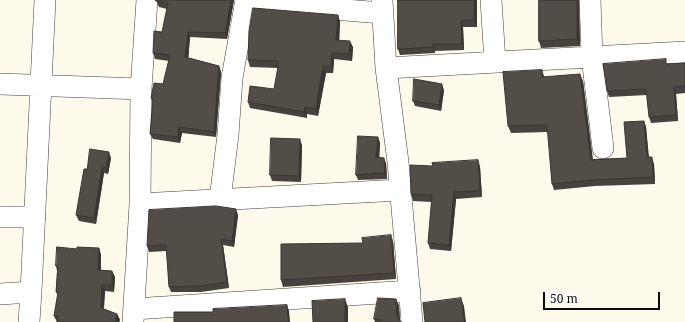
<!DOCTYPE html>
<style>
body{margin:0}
#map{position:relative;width:685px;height:322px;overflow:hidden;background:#fefaeb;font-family:"Noto Serif",serif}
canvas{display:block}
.scale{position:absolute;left:543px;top:292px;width:117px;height:18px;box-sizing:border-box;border:2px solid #0b0b0b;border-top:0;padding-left:5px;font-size:12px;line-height:14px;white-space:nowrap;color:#0b0b0b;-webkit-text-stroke:3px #fff;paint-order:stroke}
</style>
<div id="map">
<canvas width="685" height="322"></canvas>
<div class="scale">50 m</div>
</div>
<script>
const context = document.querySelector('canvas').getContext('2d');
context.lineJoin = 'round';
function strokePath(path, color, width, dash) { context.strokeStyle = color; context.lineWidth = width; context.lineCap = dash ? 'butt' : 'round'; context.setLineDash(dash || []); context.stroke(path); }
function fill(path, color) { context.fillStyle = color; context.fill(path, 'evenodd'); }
const minor = new Path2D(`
 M382 0 386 68 398 162 412 322
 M491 0 495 62
 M590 0 592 57 603 148
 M246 2 382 13
 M386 68 685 52
 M0 84 141 89
 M220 199 228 135 232 78 246 0
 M140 204 400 190
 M0 217H35
 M0 294 31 292 45 0
 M134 309 410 291
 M29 322 31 292
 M133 322 140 204 141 89 147 0`);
strokePath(minor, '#3e3e3e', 22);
strokePath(minor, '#fff', 21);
fill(new Path2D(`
 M156 0H234L227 39 190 37 188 58 219 66 221 72 216 137 182 133 180 143 153 139 150 134 153 102 151 98 163 84 169 61 155 59 153 53 162 32 167 9 159 7Z
 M398 0H477V27H463L464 50 435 51V53L400 55 398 49Z
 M579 0 580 46 541 48 539 41Z
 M338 15 340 22 339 40 353 47 352 61 334 59 333 73H326L318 116 307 114V118L250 108 248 102 274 89 278 68 250 67 248 60Z
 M685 63V93L676 94 678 121 651 123 649 117 647 95 609 97 607 91 668 64Z
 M544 77 583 81 593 159 627 158 644 121 646 127 649 157 654 164 655 184 595 186 554 190 552 184 548 132 511 133 508 126Z
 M444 90 441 111 415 106 413 101Z
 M378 137 380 143 379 157 386 163 387 179 358 180 356 175Z
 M302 145 301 182 272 181 270 175Z
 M111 158 108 174 104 173 96 224 79 221 76 215 87 169Z
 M478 160 480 167 482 197 456 199 451 251 430 249 428 243 432 202 413 201 411 194Z
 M238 215 234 247 223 245 229 288 201 292H171L169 287 167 251 149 252 147 246Z
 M393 241 396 279 283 287 281 280 363 243Z
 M99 248 101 255V270L112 271 115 277 114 292 105 291 104 309 117 314 120 320 119 322H57L54 316 58 296 56 292 57 271 56 266Z
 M396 299 399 306 400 321 401 322H375L374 319Z`), '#47423e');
fill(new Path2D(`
 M231 0H234L227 39 225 33Z
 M474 0H477V27L474 20Z
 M577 0H579L580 46 577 39Z
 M338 15 340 22 339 46 336 40Z
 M461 20 463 27 464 50 462 44Z
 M188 32 190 37 188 63 185 57Z
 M350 41 353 47 352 61 349 54Z
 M433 44 435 51V53L433 47Z
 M332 53 334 59 333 73 331 66Z
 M219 66 221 72 216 137 214 132Z
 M323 66 326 73 318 116 316 109Z
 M542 70 544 76 545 84 542 77Z
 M580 74 583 81 593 166 591 160Z
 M442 84 444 90 441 111 439 105Z
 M674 87 676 94 678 121 676 115Z
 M305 107 307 114V118L304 112Z
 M644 121 646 127 649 164 647 157Z
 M179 127 182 133 180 143 178 137Z
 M378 137 380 143 379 163 376 157Z
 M300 139 302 145 301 182 299 176Z
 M109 152 111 158 108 174 106 168Z
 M652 157 654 164 655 184 653 177Z
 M384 158 386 163 387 179 385 173Z
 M478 160 480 167 482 197 480 191Z
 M102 167 104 173 96 224 94 218Z
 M454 192 456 199 451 251 449 245Z
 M236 209 238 215 234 247 232 241Z
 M391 235 393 241 396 279 394 273Z
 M221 239 223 245 229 288 227 282Z
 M99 248 101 255 100 276 98 270Z
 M112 271 115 277 114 292 112 285Z
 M102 285 105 291 103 315 101 308Z
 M461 298 464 306 466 322H464Z
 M345 299 348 307V322H345Z
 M396 299 399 306 400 322 397 316Z
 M287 305 289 311 290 322H288Z
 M117 314 120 320 119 322H115Z`), '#3a3632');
const building = new Path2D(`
 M156 0H231L225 33 188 32 185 57 219 66 214 132 179 127 178 137 150 134 153 98H151L154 83 163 84 170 55 153 53 154 31 162 32 168 3 156 1Z
 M398 0H474V20H461L462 44H433V47L398 49Z
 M539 0H577V39L539 41Z
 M253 8 338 15 336 40 350 41 349 54 332 53 331 66H323L316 109 305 107 304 112 248 102 250 86 274 89 279 61 248 60 249 31Z
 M666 59V64L685 63V86L674 87 676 115 649 117 646 89 607 91 603 64Z
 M542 70V77L580 74 591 160 627 158 624 122 644 121 647 157H652L653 177 593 180 552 184 547 125 508 126 503 72Z
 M414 79 442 84 439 105 413 101Z
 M358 136 378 137 376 157 384 158 385 173 356 175Z
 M271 138 300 139 299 176 270 175Z
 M90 149 109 152 106 168 102 167 94 218 76 215 84 169H87Z
 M478 160 480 191 454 192 449 245 428 243 432 195 411 194 410 165 433 166 432 163Z
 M216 206 236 209 232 241 221 239 227 282 199 286 169 287 166 245 147 246 149 210Z
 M391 235 394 273 281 280V244L363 243 362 238Z
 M57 247 77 249V247L99 248 98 270 112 271V285H102L101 308 117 314 115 322H57L58 316H54L58 292H56L58 266H56Z
 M378 298 396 299 397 316 401 322H381V320L374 319Z
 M461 298 464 322H425L423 303Z
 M345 299V322H313L312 301Z
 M287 305 288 322H174V312H213V309Z`);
fill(building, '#534d48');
strokePath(building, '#3a3632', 1);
</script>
